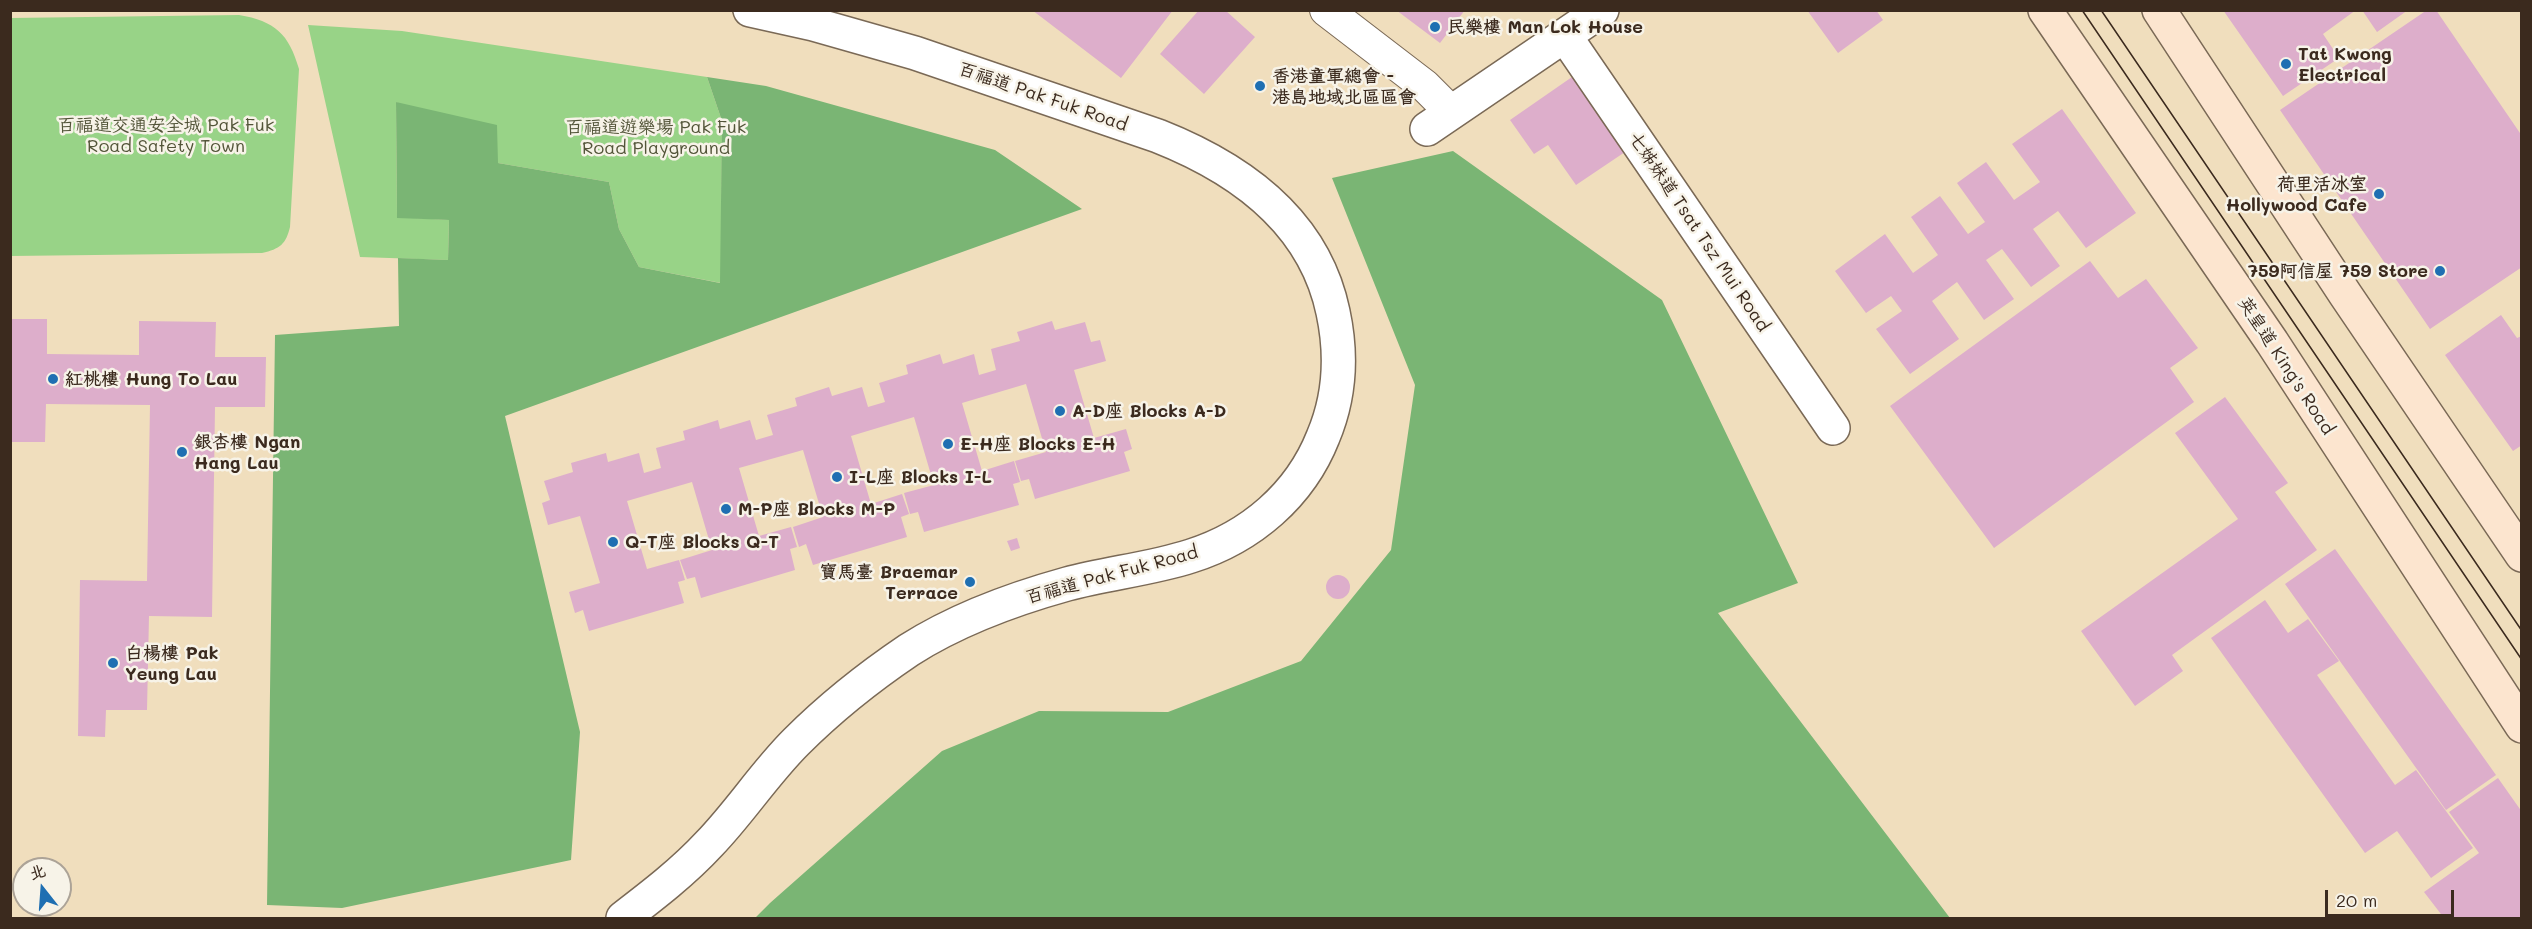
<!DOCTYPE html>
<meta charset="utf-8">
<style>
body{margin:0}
#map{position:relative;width:2532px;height:929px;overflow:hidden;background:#f0debd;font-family:Mali,"LXGW WenKai TC",sans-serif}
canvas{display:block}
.frame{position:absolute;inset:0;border:12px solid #3b2a1e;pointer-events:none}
.north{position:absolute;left:12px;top:857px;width:60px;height:60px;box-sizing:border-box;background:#f7f3e8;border:2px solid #aca397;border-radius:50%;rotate:343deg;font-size:16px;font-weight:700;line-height:24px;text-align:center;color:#3b2a1e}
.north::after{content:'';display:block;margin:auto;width:21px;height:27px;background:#1f6fb2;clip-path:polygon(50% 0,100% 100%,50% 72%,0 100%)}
.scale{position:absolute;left:2325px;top:890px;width:129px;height:27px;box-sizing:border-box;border:3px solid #3b2a1e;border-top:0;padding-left:8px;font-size:18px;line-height:21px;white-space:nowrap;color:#3b2a1e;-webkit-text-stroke:4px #f7f3e8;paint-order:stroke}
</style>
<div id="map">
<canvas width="2532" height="929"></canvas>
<div class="frame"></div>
<div class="north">北</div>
<div class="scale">20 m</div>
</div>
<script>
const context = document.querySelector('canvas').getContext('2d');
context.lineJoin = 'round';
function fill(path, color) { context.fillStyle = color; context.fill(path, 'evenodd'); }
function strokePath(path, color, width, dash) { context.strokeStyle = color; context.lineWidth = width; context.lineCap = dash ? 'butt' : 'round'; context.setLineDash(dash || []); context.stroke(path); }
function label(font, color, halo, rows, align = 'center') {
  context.font = font + ' Mali,"LXGW WenKai TC",sans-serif'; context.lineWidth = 5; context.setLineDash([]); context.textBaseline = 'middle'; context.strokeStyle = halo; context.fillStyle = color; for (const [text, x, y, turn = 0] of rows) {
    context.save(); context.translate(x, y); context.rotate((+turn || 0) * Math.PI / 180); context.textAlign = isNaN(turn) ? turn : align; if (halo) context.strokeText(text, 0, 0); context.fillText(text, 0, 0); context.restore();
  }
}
fill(new Path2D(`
 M239 15C275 21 289 34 299 69L290 227C286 244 280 249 262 253L11 256V18Z
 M308 25 402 31 707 77 722 121 721 283 639 267 619 229 609 182 498 163 396 102 397 217 449 220 448 260 360 257Z`), '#98d387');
fill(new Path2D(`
 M707 77 766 86 995 150 1082 209 505 416 580 732 571 860 342 908 267 905 275 335 399 326 398 258 448 260 449 220 397 218 396 102 497 125 498 163 609 182 619 229 639 267 720 283 722 121Z
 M1453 151 1662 300 1798 583 1718 613 1950 918H755L770 903 942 751 1039 711 1168 712 1301 661 1391 550 1415 385 1332 178Z`), '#7ab574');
fill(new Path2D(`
 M1032 10H1173L1121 78Z
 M1199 10H1225L1255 37 1204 94 1160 54Z
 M1396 10H1465L1440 43Z
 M1807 10H1876L1883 20 1838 53Z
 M2223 10H2356L2323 34 2339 58 2283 96Z
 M2362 10H2408L2377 32Z
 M2427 10H2436L2522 136V267L2430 329 2280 110Z
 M1572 77 1625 152 1576 185 1548 145 1534 154 1510 120Z
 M2062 109 2136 213 2086 248 2058 211 2033 229 2060 266 2031 287 2002 249 1986 260 2014 299 1984 320 1957 282 1932 301 1959 339 1910 374 1876 329 1902 311 1891 296 1866 313 1835 271 1885 234 1913 273 1938 255 1911 217 1940 196 1968 234 1985 222 1957 183 1986 162 2014 200 2040 182 2012 144Z
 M2090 261 2118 298 2146 279 2198 348 2170 368 2194 402 1994 548 1890 406Z
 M2501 315 2517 338 2522 336V445L2513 451 2445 355Z
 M10 319H47V354L139 355V321L216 322 215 357H266L265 407H215L212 617 149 616 147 710H106L105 737 78 736 80 580 147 581 150 405 46 404 45 442H10Z
 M1052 321 1055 330 1085 322 1091 342 1100 340 1106 361 1074 370 1094 438 1126 429 1132 449 1124 452 1130 471 1035 499 1029 479 1021 481 1015 461 1046 452 1026 384 962 403 982 471 1014 461 1020 482 1013 484 1019 505 924 532 918 512 910 514 904 493 934 485 914 417 851 436 871 504 902 494 909 514 901 517 907 537 813 565 806 544 799 547 793 527 823 517 803 450 739 468 759 536 791 527 797 547 790 549 795 570 701 598 695 577 687 579 680 560 712 550 692 482 627 501 647 569 679 560 685 580 678 582 684 603 589 631 583 610 575 613 569 592 600 583 580 516 548 525 542 503 550 500 544 481 573 472 571 463 606 453 608 462 639 453 644 473 661 468 656 448 685 440 683 431 718 420 720 429 750 420 756 440 773 435 767 415 797 406 795 398 829 387 832 396 862 387 868 407 885 402 879 383 908 374 906 365 940 354 943 364 974 354 979 375 996 370 991 349 1020 341 1017 332Z
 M2225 397 2288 483 2275 492 2317 550 2172 655 2183 671 2135 706 2081 631 2238 519 2175 433Z
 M1017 538 1020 548 1011 551 1007 541Z
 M2335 549 2496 775 2446 810 2285 584Z
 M1326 587a12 12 0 1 1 24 0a12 12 0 1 1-24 0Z
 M2265 600 2288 633 2308 619 2339 661 2317 675 2395 785 2416 770 2473 848 2431 878 2397 831 2365 853 2211 638Z
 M2498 778 2522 812V918H2444L2424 892 2479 853 2449 812Z`), '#ddaecb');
const pedestrian = new Path2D(`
 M1326 10 1425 86 1451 112`);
const minor = new Path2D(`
 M1565 36 1833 428
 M1427 129 1602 10`);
const tertiary = new Path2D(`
 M623 918C653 895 683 872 709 844 740 812 764 774 796 742 830 708 869 677 909 650 956 620 1013 599 1067 584 1108 573 1151 569 1191 556 1251 537 1300 495 1323 437 1340 397 1342 354 1333 312 1314 221 1239 168 1158 136L915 53 813 24 750 10`);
const secondary = new Path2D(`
 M2045 10 2272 342 2522 726
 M2159 10 2345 294 2522 555`);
strokePath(pedestrian, '#7a6956', 34);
strokePath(minor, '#7a6956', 36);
strokePath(tertiary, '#7a6956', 36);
strokePath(secondary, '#7a6956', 36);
strokePath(pedestrian, '#fff', 32);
strokePath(minor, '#fff', 33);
strokePath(tertiary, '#fff', 33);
strokePath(secondary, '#fce5cf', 33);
strokePath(new Path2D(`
 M2082 10 2522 660
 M2101 10 2522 631`), '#3b2a1e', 1.5);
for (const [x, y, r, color] of [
 [1435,27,6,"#1f6fb2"],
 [2286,64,6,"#1f6fb2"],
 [1260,86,6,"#1f6fb2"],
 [2379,194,6,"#1f6fb2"],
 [2440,271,6,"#1f6fb2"],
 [53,379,6,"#1f6fb2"],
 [1060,411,6,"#1f6fb2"],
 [948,444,6,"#1f6fb2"],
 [182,452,6,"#1f6fb2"],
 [837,477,6,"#1f6fb2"],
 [726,509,6,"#1f6fb2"],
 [613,542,6,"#1f6fb2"],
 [970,582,6,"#1f6fb2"],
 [113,663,6,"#1f6fb2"]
]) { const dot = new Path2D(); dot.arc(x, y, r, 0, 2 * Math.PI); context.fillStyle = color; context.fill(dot); strokePath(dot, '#f7f3e8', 2); }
label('bold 18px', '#3b2a1e', '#f7f3e8', [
 ["民樂樓 Man Lok House",1447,27],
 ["Tat Kwong",2298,54],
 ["Electrical",2298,75],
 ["香港童軍總會 -",1272,76],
 ["港島地域北區區會",1272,97],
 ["荷里活冰室",2367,184,"right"],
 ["Hollywood Cafe",2367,205,"right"],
 ["759阿信屋 759 Store",2428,271,"right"],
 ["紅桃樓 Hung To Lau",65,379],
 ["A-D座 Blocks A-D",1072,411],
 ["銀杏樓 Ngan",194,442],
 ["Hang Lau",194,463],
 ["E-H座 Blocks E-H",960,444],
 ["I-L座 Blocks I-L",849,477],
 ["M-P座 Blocks M-P",738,509],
 ["Q-T座 Blocks Q-T",625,542],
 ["寶馬臺 Braemar",958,572,"right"],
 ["Terrace",958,593,"right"],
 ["白楊樓 Pak",125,653],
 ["Yeung Lau",125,674]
], 'left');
label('18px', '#3b2a1e', '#f7f3e8', [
 ["百福道 Pak Fuk Road",1043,97,19],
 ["七姊妹道 Tsat Tsz Mui Road",1699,232,56],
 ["英皇道 King's Road",2286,366,57],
 ["百福道 Pak Fuk Road",1112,575,-15]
]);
label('18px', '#525438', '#f7f3e8', [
 ["百福道交通安全城 Pak Fuk",166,125],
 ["Road Safety Town",166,146],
 ["百福道遊樂場 Pak Fuk",656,127],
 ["Road Playground",656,148]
]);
</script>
